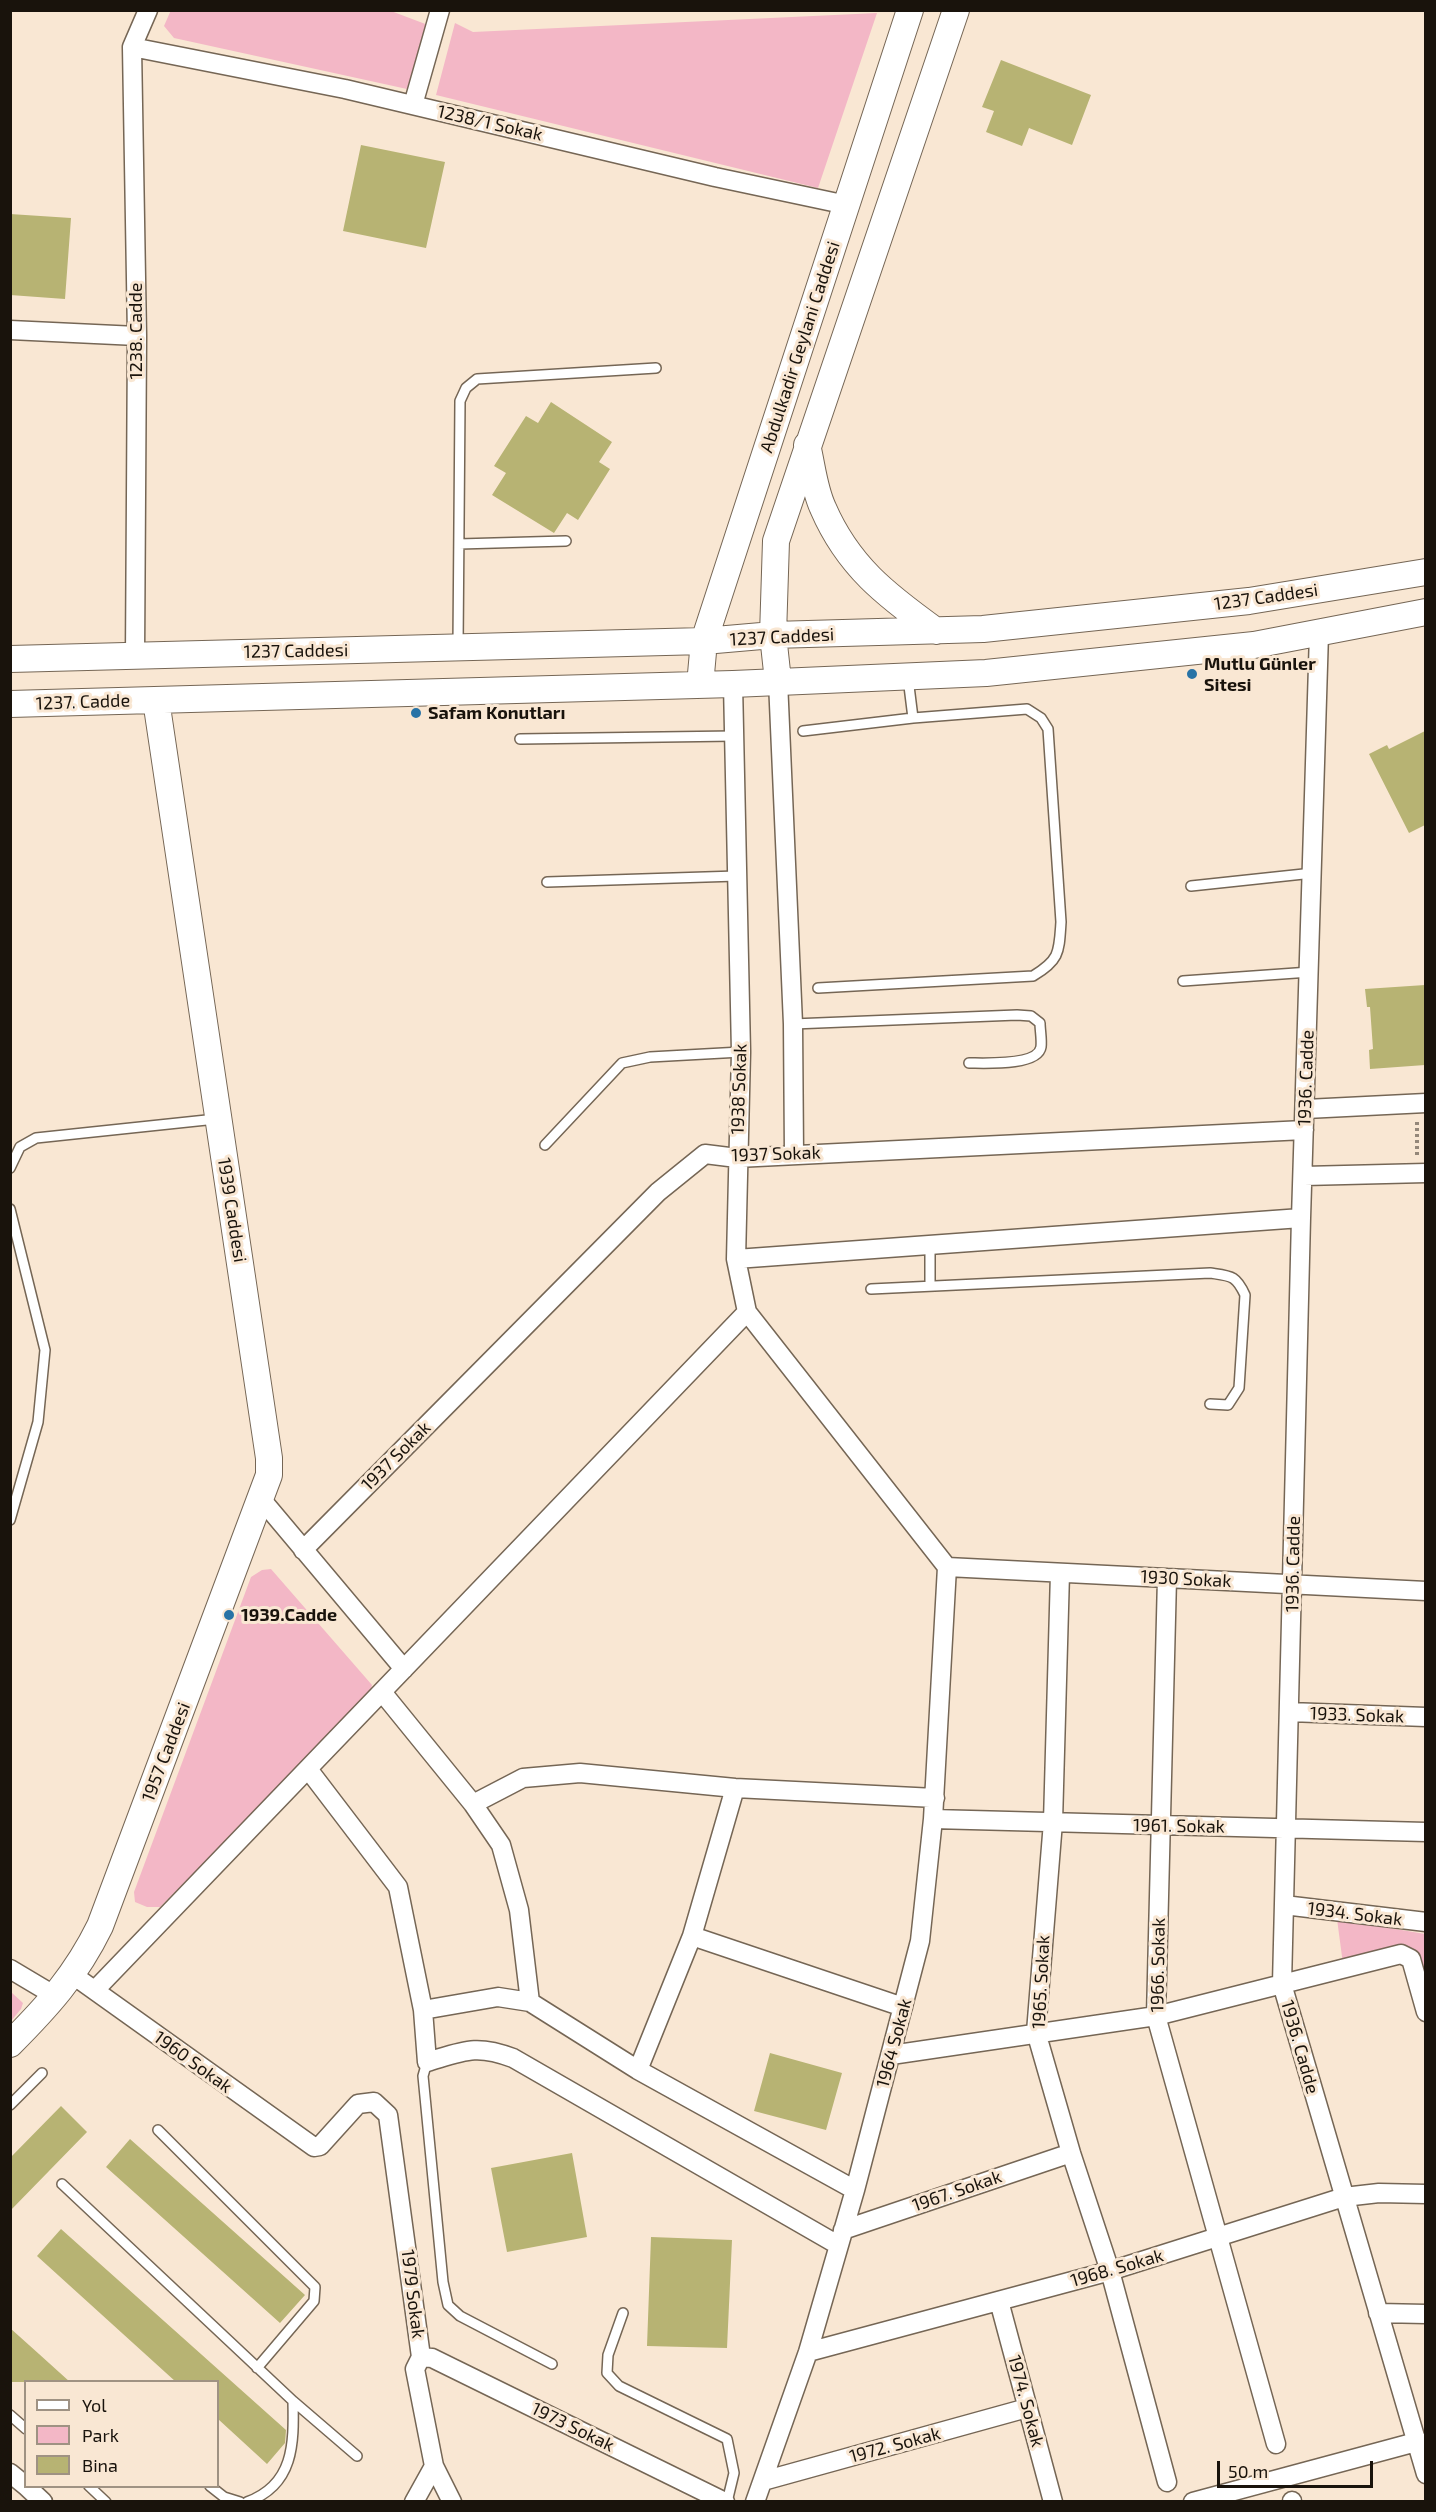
<!DOCTYPE html>
<meta charset="utf-8">
<style>
body{margin:0}
#map{position:relative;width:1436px;height:2512px;overflow:hidden;background:#f9e7d3;font-family:"Exo 2",sans-serif}
canvas{display:block}
.frame{position:absolute;inset:0;border:12px solid #19130c;pointer-events:none}
.legend{position:absolute;left:24px;top:2380px;width:195px;height:108px;box-sizing:border-box;background:#f9e7d3;border:2px solid #9f9283;margin:0;padding:8px 10px;list-style:none;font-size:18px;color:#19130c}
.legend li{display:flex;align-items:center;gap:12px;height:30px}
.legend b{width:30px;border:2px solid #9f9283}
.scale{position:absolute;left:1217px;top:2461px;width:156px;height:27px;box-sizing:border-box;border:3px solid #19130c;border-top:0;padding-left:8px;font-size:18px;line-height:21px;white-space:nowrap;color:#19130c;-webkit-text-stroke:4px #f9e7d3;paint-order:stroke}
</style>
<div id="map">
<canvas width="1436" height="2512"></canvas>
<div class="frame"></div>
<ul class="legend">
<li><b style="height:8px;background:#fff"></b>Yol</li>
<li><b style="height:16px;background:#f3b7c6"></b>Park</li>
<li><b style="height:16px;background:#b7b373"></b>Bina</li>
</ul>
<div class="scale">50 m</div>
</div>
<script>
const context = document.querySelector('canvas').getContext('2d');
context.lineJoin = 'round';
function fill(path, color) { context.fillStyle = color; context.fill(path, 'evenodd'); }
function strokePath(path, color, width, dash) { context.strokeStyle = color; context.lineWidth = width; context.lineCap = dash ? 'butt' : 'round'; context.setLineDash(dash || []); context.stroke(path); }
function label(font, color, halo, rows, align = 'center') {
  context.font = font + ' "Exo 2",sans-serif'; context.lineWidth = 6; context.setLineDash([]); context.textBaseline = 'middle'; context.strokeStyle = halo; context.fillStyle = color; for (const [text, x, y, turn = 0] of rows) {
    context.save(); context.translate(x, y); context.rotate((+turn || 0) * Math.PI / 180); context.textAlign = isNaN(turn) ? turn : align; if (halo) context.strokeText(text, 0, 0); context.fillText(text, 0, 0); context.restore();
  }
}
fill(new Path2D(`
 M171 10 391 11 428 25 407 89 174 38 164 26Z
 M877 13 818 188 436 95 455 23 473 32Z
 M271 1569 372 1685 368 1699 160 1907H147L135 1902 134 1892 251 1577 262 1570Z
 M1337 1919 1425 1934V1975L1419 1955 1412 1950 1343 1964Z
 M11 1992 23 2003 21 2009 11 2021Z`), '#f3b7c6');
fill(new Path2D(`
 M1001 60 1091 95 1072 145 1029 128 1022 146 986 132 994 111 982 107Z
 M361 145 445 162 426 248 343 231Z
 M10 214 71 218 65 299 10 295Z
 M551 402 612 442 599 462 610 469 578 520 567 513 554 533 492 495 506 473 494 466 526 416 538 423Z
 M1425 731V825L1409 833 1369 754 1387 745 1389 749Z
 M1425 985V1065L1370 1069 1369 1050 1373 1049 1370 1007H1367L1365 989Z
 M770 2053 842 2073 826 2130 754 2111Z
 M61 2106 87 2132 10 2211V2158Z
 M130 2139 305 2295 280 2323 106 2167Z
 M572 2153 587 2237 507 2252 491 2168Z
 M61 2229 286 2430 285 2443 267 2464 218 2419V2382H176L37 2256Z
 M651 2237 732 2240 727 2348 647 2346Z
 M10 2328 39 2354 70 2382H10Z`), '#b7b373');
const lane = new Path2D(`
 M459 544 566 541
 M458 645 460 401 466 388 477 379 656 368
 M908 678 913 718
 M803 731 913 718 1027 709 1041 718 1048 729 1061 922C1059 952 1060 960 1033 976L818 988
 M520 739 734 736
 M547 882 737 876
 M1191 886 1313 873
 M1183 981 1310 972
 M793 1024 1017 1015 1031 1016 1040 1023C1040 1030 1042 1040 1041 1047 1038 1066 985 1063 969 1063
 M545 1145 622 1063 650 1057 741 1052
 M10 1168 20 1147 36 1138 216 1119
 M10 1209 45 1350 38 1422 10 1520
 M930 1245V1286
 M871 1289 1210 1273C1231 1276 1236 1275 1245 1295L1239 1388 1228 1405 1210 1404
 M427 2062 423 2076 443 2282 448 2305 460 2316 552 2364
 M10 2105 42 2073
 M158 2130 315 2287 314 2301 257 2368
 M62 2184 293 2401C294 2444 294 2485 247 2502
 M623 2313 608 2355 607 2373 619 2386 727 2439 734 2473 727 2502
 M293 2401 357 2456
 M10 2415 26 2429
 M89 2486 106 2502
 M210 2486 224 2497 240 2502`);
const street = new Path2D(`
 M132 47 345 89 715 177 847 205
 M413 105 440 10
 M10 330 137 336
 M1319 633 1301 1218 1282 1984 1426 2474
 M135 655 137 336 132 47 148 10
 M778 681 793 1024 794 1155
 M733 684 741 1052 736 1259 747 1312 947 1567
 M1306 1109 1426 1103
 M1304 1176 1426 1173
 M736 1259 1301 1218
 M262 1500 404 1669
 M303 1550 658 1192 705 1154 737 1158 1304 1130
 M947 1567 1426 1591
 M1060 1573 1053 1822 1036 2032 1071 2153 1110 2271 1167 2482
 M1167 1578 1156 2016 1276 2444
 M382 1692 473 1804 501 1845 519 1910 530 2002 638 2070
 M1289 1712 1426 1717
 M308 1769 398 1887 423 2010 498 1997 530 2002
 M735 1788 692 1936 638 2070 855 2190
 M473 1804 523 1778 580 1773 735 1788 935 1798
 M933 1819 1426 1832
 M1284 1905 1426 1922
 M692 1936 903 2007
 M10 1969 57 1997
 M73 1975 314 2147 320 2146 358 2104 374 2102 388 2115 421 2357 415 2369 434 2466 452 2502
 M95 1990 747 1312
 M423 2010 427 2062C464 2051 476 2044 513 2058L838 2245
 M891 2055 1156 2016 1401 1954 1411 1959 1426 2012
 M843 2230 1071 2153
 M999 2301 1053 2502
 M1378 2313 1426 2314
 M808 2352 1110 2271 1344 2197 1379 2193 1426 2194
 M421 2357 432 2358 725 2502
 M10 2473 26 2486
 M763 2481 1027 2408
 M26 2486 43 2502
 M1292 2501V2502
 M414 2502 434 2466
 M755 2502 808 2352 855 2190 920 1941 933 1819 947 1567
 M1193 2502 1416 2442 1426 2443`);
const secondary = new Path2D(`
 M807 445C812 465 814 489 823 508 848 566 886 595 936 631
 M10 659 704 641 773 635 983 629 1249 601 1426 572
 M778 681 773 635 776 541 956 10
 M700 685 704 641 910 10
 M10 704 733 684 986 673 1254 645 1426 612
 M10 2044C48 2006 76 1975 100 1926L269 1475V1458L156 700`);
strokePath(lane, '#756655', 12);
strokePath(street, '#756655', 21);
strokePath(secondary, '#756655', 28);
strokePath(new Path2D(`
 M1417 1155V1120`), '#948779', 4, [3, 3]);
strokePath(lane, '#fff', 9);
strokePath(street, '#fff', 18);
strokePath(secondary, '#fff', 26);
for (const [x, y, r, color] of [
 [1192,674,6,"#2873a6"],
 [416,713,6,"#2873a6"],
 [229,1615,6,"#2873a6"]
]) { const dot = new Path2D(); dot.arc(x, y, r, 0, 2 * Math.PI); context.fillStyle = color; context.fill(dot); strokePath(dot, '#f9e7d3', 2); }
label('18px', '#19130c', '#f9e7d3', [
 ["1238/1 Sokak",490,123,13],
 ["1238. Cadde",136,331,-90],
 ["Abdulkadir Geylani Caddesi",800,347,-72],
 ["1237 Caddesi",1266,597,-8],
 ["1237 Caddesi",782,637,-3],
 ["1237 Caddesi",296,651,-1],
 ["1237. Cadde",83,702,-2],
 ["1936. Cadde",1306,1078,-88],
 ["1938 Sokak",739,1089,-88],
 ["1937 Sokak",776,1154,-2],
 ["1939 Caddesi",232,1210,81],
 ["1937 Sokak",396,1456,-45],
 ["1936. Cadde",1293,1564,-89],
 ["1930 Sokak",1186,1579,3],
 ["1933. Sokak",1357,1715,2],
 ["1957 Caddesi",166,1752,-69],
 ["1961. Sokak",1179,1826,1],
 ["1934. Sokak",1355,1914,7],
 ["1966. Sokak",1158,1965,-89],
 ["1965. Sokak",1041,1982,-87],
 ["1964 Sokak",894,2043,-75],
 ["1936. Cadde",1300,2047,74],
 ["1960 Sokak",193,2062,36],
 ["1967. Sokak",957,2191,-19],
 ["1968. Sokak",1117,2268,-16],
 ["1979 Sokak",413,2294,83],
 ["1974. Sokak",1026,2401,75],
 ["1973 Sokak",573,2427,26],
 ["1972. Sokak",895,2445,-15]
]);
label('bold 18px', '#19130c', '#f9e7d3', [
 ["Mutlu Günler",1204,664],
 ["Sitesi",1204,685],
 ["Safam Konutları",428,713],
 ["1939.Cadde",241,1615]
], 'left');
</script>
